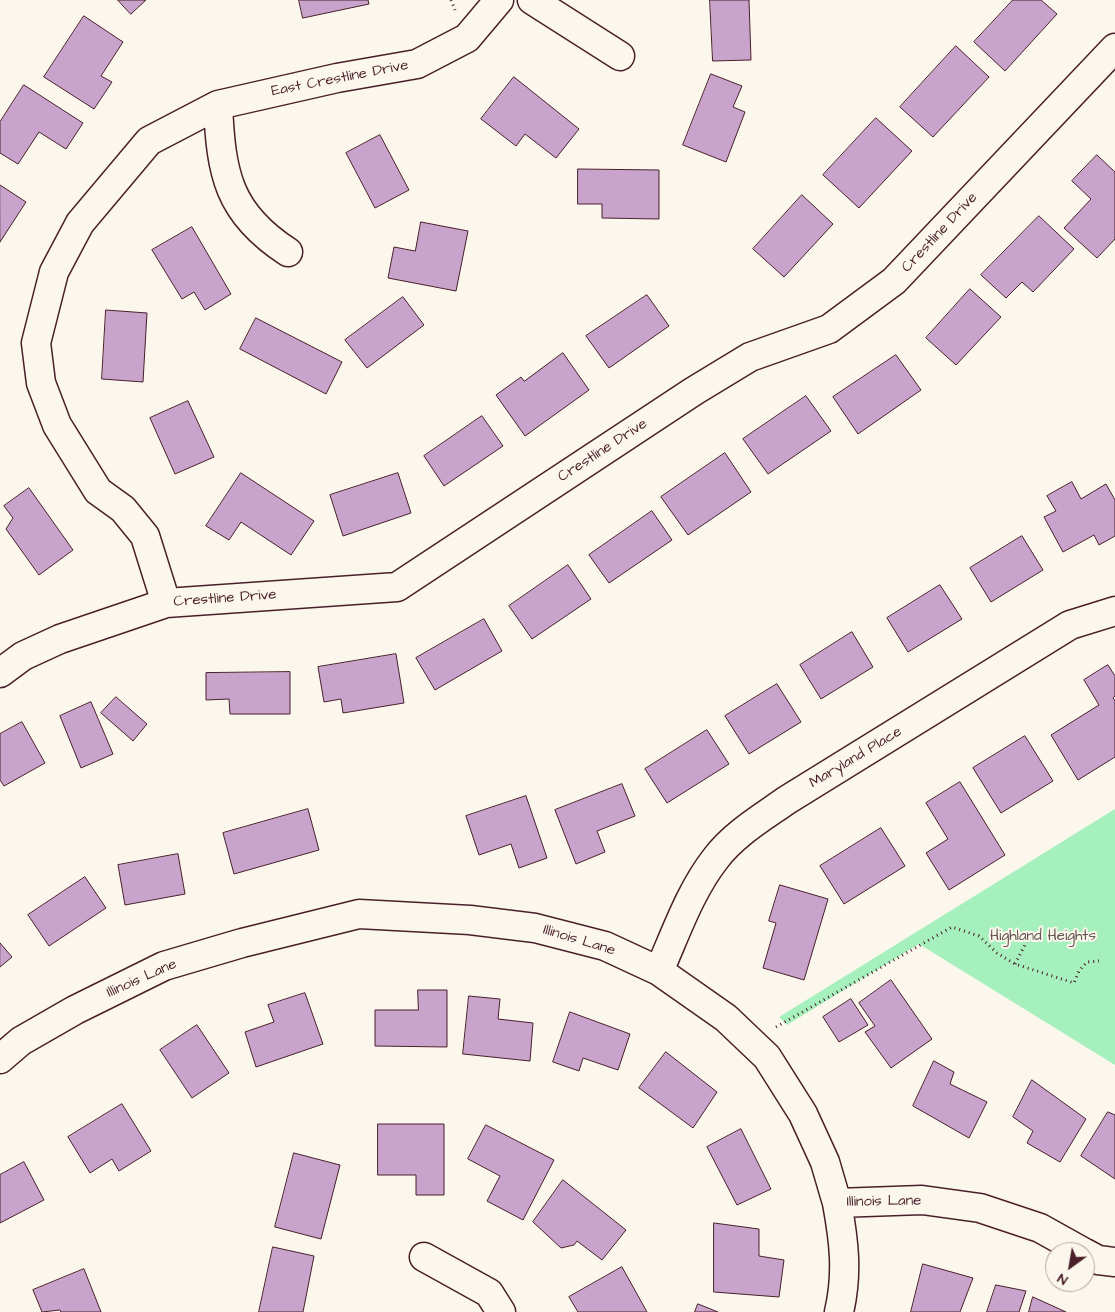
<!DOCTYPE html>
<style>
body{margin:0}
#map{position:relative;width:1115px;height:1312px;overflow:hidden;background:#fbf7ec;font-family:"Architects Daughter",sans-serif}
canvas{display:block}
.north{position:absolute;left:1045px;top:1242px;width:50px;height:50px;box-sizing:border-box;background:#fbf7ec;border:1px solid #b4a19f;border-radius:50%;rotate:212deg;font-size:14px;font-weight:700;line-height:20px;text-align:center;color:#4a1f2b}
.north::after{content:'';display:block;margin:auto;width:18px;height:22px;background:#4a1f2b;clip-path:polygon(50% 0,100% 100%,50% 72%,0 100%)}
</style>
<div id="map">
<canvas width="1115" height="1312"></canvas>
<div class="north">N</div>
</div>
<script>
const context = document.querySelector('canvas').getContext('2d');
context.lineJoin = 'round';
function fill(path, color) { context.fillStyle = color; context.fill(path, 'evenodd'); }
function strokePath(path, color, width, dash) { context.strokeStyle = color; context.lineWidth = width; context.lineCap = dash ? 'butt' : 'round'; context.setLineDash(dash || []); context.stroke(path); }
function label(font, color, halo, rows, align = 'center') {
  context.font = font + ' "Architects Daughter",sans-serif'; context.lineWidth = 4; context.setLineDash([]); context.textBaseline = 'middle'; context.strokeStyle = halo; context.fillStyle = color; for (const [text, x, y, turn = 0] of rows) {
    context.save(); context.translate(x, y); context.rotate((+turn || 0) * Math.PI / 180); context.textAlign = isNaN(turn) ? turn : align; if (halo) context.strokeText(text, 0, 0); context.fillText(text, 0, 0); context.restore();
  }
}
fill(new Path2D(`
 M1115 809V1065L919 944 787 1025 779 1017Z`), '#a6f0be');
const building = new Path2D(`
 M118 0H146L131 14Z
 M299 0H368L369 4 303 18Z
 M710 0H749L751 60 713 61Z
 M1013 0H1041L1057 14 1005 71 974 42Z
 M84 16 123 42 101 76 112 82 94 109 44 77Z
 M956 46 989 77 933 137 900 107Z
 M711 74 742 86 733 107 745 112 726 162 683 145Z
 M514 77 579 129 556 158 525 134 516 146 481 119Z
 M24 85 83 123 66 149 39 132 18 164 0 153V122Z
 M876 118 912 151 859 208 823 175Z
 M380 135 409 190 375 208 346 153Z
 M1097 155 1115 172V239L1097 258 1064 228 1091 199 1072 181Z
 M578 169 659 170V219L602 218V204H578Z
 M0 185 26 202 0 242Z
 M802 195 833 224 784 277 753 249Z
 M1039 216 1074 249 1033 292 1022 282 1006 298 981 275Z
 M421 222 468 231 456 291 388 278 394 247 415 251Z
 M192 227 231 294 205 310 194 292 182 299 152 250Z
 M970 289 1001 317 956 365 926 338Z
 M647 295 669 326 609 368 586 336Z
 M403 297 424 325 367 368 345 340Z
 M106 310 147 313 143 382 102 379Z
 M256 318 342 362 326 394 240 349Z
 M563 353 589 390 525 436 496 395 521 377 524 381Z
 M896 355 921 390 858 434 833 397Z
 M806 396 831 431 768 474 743 439Z
 M188 401 214 457 175 474 150 418Z
 M482 416 503 446 444 486 424 456Z
 M725 453 751 492 688 535 661 497Z
 M241 473 314 521 291 555 241 522 229 540 206 526Z
 M398 473 411 513 343 536 330 495Z
 M1072 482 1081 499 1106 484 1115 500V536L1099 545 1094 535 1063 552 1044 517 1056 511 1047 496Z
 M29 488 73 550 39 575 6 529 13 518 4 506Z
 M652 511 672 540 609 583 589 555Z
 M1022 536 1043 570 991 602 970 568Z
 M568 565 591 599 532 639 509 606Z
 M940 585 962 619 908 652 887 618Z
 M484 619 502 651 435 690 416 658Z
 M852 632 873 667 821 699 800 665Z
 M396 654 404 703 343 713 341 699 324 702 318 667Z
 M1108 665 1115 676V696L1113 698 1115 701V757L1078 780 1051 735 1099 705 1084 680Z
 M290 672V714H230L229 699 206 700V673Z
 M777 684 801 722 749 754 725 716Z
 M116 697 147 724 133 741 101 713Z
 M91 702 113 754 81 768 60 716Z
 M22 722 45 763 4 786 0 780V734Z
 M707 730 729 764 667 803 645 769Z
 M1025 736 1053 781 1001 813 973 768Z
 M960 782 1005 855 949 890 926 853 948 839 926 803Z
 M622 784 635 816 597 831 605 852 576 864 555 810Z
 M526 796 547 858 519 868 511 844 479 855 466 816Z
 M308 809 319 850 234 874 223 833Z
 M881 828 905 866 844 904 820 866Z
 M178 854 185 894 125 905 118 865Z
 M85 877 106 908 49 946 28 915Z
 M780 885 828 899 804 980 763 968 776 923 769 921Z
 M0 943 12 957 0 967Z
 M891 980 932 1039 891 1068 865 1032 875 1026 859 1003Z
 M418 990H447V1047L375 1046V1010H418Z
 M305 993 323 1044 256 1067 245 1032 274 1022 268 1005Z
 M469 996 500 999 498 1019 533 1023 530 1061 463 1054Z
 M851 999 868 1025 839 1042 823 1017Z
 M570 1012 630 1034 618 1070 583 1058 579 1071 553 1062Z
 M197 1025 229 1073 192 1098 160 1050Z
 M666 1052 717 1092 693 1128 639 1088Z
 M934 1061 954 1072 950 1084 987 1102 969 1138 913 1106Z
 M1032 1080 1086 1119 1060 1162 1027 1143 1033 1131 1013 1117Z
 M122 1104 151 1151 119 1171 112 1159 90 1173 68 1137Z
 M1108 1112 1115 1115V1179L1081 1156Z
 M378 1124H444V1195H416V1175H378Z
 M486 1125 554 1160 523 1220 487 1201 500 1176 468 1159Z
 M741 1129 771 1189 737 1205 707 1147Z
 M294 1153 340 1165 321 1239 275 1227Z
 M24 1162 44 1200 0 1223V1175Z
 M563 1180 626 1230 602 1260 577 1241 574 1245 561 1248 533 1222Z
 M714 1223 759 1229V1256L784 1260 779 1297 714 1292Z
 M273 1247 314 1256 303 1312H259Z
 M923 1264 973 1278 960 1312H911Z
 M622 1267 647 1312H578L569 1297Z
 M84 1269 101 1312H61L60 1310 42 1312 33 1290Z
 M996 1285 1026 1291 1019 1312H987Z
 M1033 1297 1066 1312H1029Z
 M698 1304 718 1312H695Z`);
fill(building, '#c8a3cc');
strokePath(building, '#4a1f2b', 1);
const street = new Path2D(`
 M532 0 620 56
 M218 105C221 174 228 213 288 252
 M166 603 145 536 123 509 98 491 57 425 41 383 36 343 54 272 80 223 149 141 218 105 337 78 417 64 467 38 499 0
 M0 673 23 656 60 639 166 603 397 587 694 391 750 357 829 329 894 281 1115 48
 M659 971C676 933 690 891 716 858 734 834 763 817 787 800L1070 625 1115 611
 M0 1059 21 1041 75 1010 164 966 242 943 359 914 470 920 535 928 605 946 659 971 726 1018 767 1057 803 1114 825 1162 837 1203 922 1200 980 1208 1040 1228 1083 1252
 M837 1203C844 1241 848 1273 839 1312
 M1085 1253 1098 1260 1115 1262
 M424 1257 489 1293 501 1312`);
strokePath(street, '#4a1f2b', 31);
strokePath(new Path2D(`
 M451 0 455 10
 M1015 964 1027 941
 M776 1027 952 927 979 936 997 953 1015 964 1074 983 1079 971 1087 962 1099 961`), '#4a1f2b', 3, [1, 4]);
strokePath(street, '#fbf7ec', 28);
label('15px', '#4a1f2b', '#fbf7ec', [
 ["East Crestline Drive",340,79,-11],
 ["Crestline Drive",940,233,-47],
 ["Crestline Drive",603,451,-33],
 ["Crestline Drive",225,599,-4],
 ["Maryland Place",856,758,-31],
 ["Illinois Lane",579,941,17],
 ["Illinois Lane",142,979,-24],
 ["Illinois Lane",884,1202,-1]
]);
label('15px', '#615350', '#fbf7ec', [
 ["Highland Heights",1043,937]
]);
</script>
